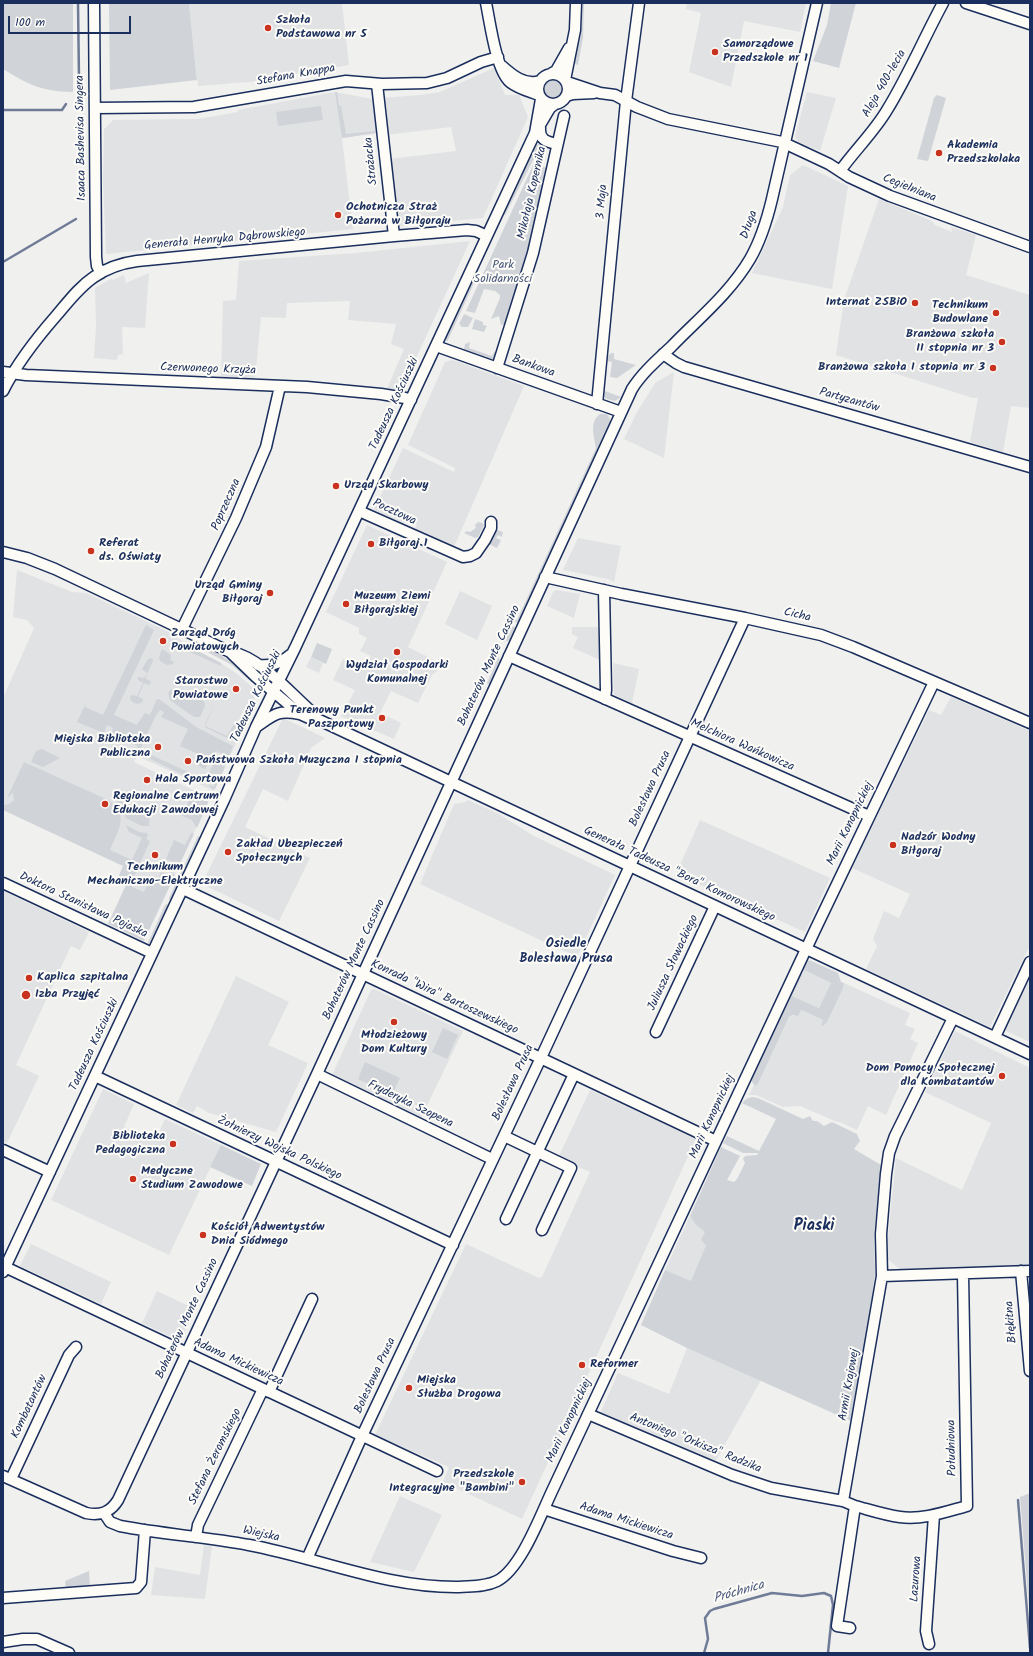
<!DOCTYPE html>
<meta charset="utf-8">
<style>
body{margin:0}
#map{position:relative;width:1033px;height:1656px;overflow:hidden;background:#f0f0ee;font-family:Kalam,sans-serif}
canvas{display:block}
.frame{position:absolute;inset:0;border:4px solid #1b2f5e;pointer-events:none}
.scale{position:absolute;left:8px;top:16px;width:123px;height:18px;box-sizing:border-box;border:2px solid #1b2f5e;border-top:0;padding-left:5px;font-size:12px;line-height:14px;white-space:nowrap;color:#1b2f5e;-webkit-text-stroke:3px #fdfcf7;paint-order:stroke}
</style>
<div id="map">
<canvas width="1033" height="1656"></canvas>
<div class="frame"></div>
<div class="scale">100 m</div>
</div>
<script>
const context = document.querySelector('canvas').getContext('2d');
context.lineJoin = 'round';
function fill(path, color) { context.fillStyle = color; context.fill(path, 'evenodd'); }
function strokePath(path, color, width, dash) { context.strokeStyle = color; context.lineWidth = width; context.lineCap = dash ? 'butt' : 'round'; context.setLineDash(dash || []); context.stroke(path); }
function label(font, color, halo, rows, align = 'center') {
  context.font = font + ' Kalam,sans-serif'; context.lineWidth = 4; context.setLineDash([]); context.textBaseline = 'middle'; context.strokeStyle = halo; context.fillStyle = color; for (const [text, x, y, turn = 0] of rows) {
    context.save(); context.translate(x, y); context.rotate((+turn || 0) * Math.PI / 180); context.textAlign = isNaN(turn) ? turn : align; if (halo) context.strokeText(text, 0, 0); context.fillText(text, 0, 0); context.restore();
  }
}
fill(new Path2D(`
 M189 3H342L349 65 250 82 198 86Z
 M687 3H806L800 32 744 21 731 87 689 72 701 13 686 9Z
 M494 68 505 95H519L528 117 483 218 398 226 389 159 456 151 451 127 386 135 381 98 421 95 440 92Z
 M335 92 372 99 377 133 342 138 353 229 106 254 103 181 104 129 113 120 198 119 238 112V110Z
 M807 92 836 98 820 151 798 142 795 136Z
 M803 165 848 186 832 289 752 273 783 207 790 175Z
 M879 199 932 221 935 225 952 232 951 227 976 235 966 275 1030 295V408L1011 406 1003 452 970 442 978 398H973L836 355 844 300Z
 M470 241 401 391 387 389 404 349 391 344 396 324 348 320 350 301 287 303 286 318 261 317 255 379 221 378 223 301 236 300 239 261 356 253Z
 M149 273 145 328 122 327 123 354 118 355 117 360 94 358 96 327 95 288 111 279 113 280 124 275 126 283Z
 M453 360 524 386 454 547 415 529 417 525 409 522 403 523 374 510 403 448 454 472 455 468 408 445 445 362Z
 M674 372 664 458 624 439 637 412 656 382Z
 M367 525 447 562 408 647 440 663 437 671 432 675 418 703 391 691 380 713 401 723 394 739 341 716 355 690 333 680 343 659 365 669 371 656 360 651 367 638 359 634V628L326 612Z
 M578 538 621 546 614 582 608 579 563 570Z
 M17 570 72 592 86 593 173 634 190 647 221 663 236 673 252 687 255 702 214 791 137 756 134 762 210 798 156 915 120 898 126 885 117 880 123 866 3 810V698L34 628 27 620 13 617Z
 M556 590 580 594 574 618 547 606 553 592Z
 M460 591 492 606 477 640 445 624Z
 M572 627H600V660L573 648 578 637 572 634Z
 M311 657 323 663 319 673 306 667Z
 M613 663 639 669 632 703 614 695Z
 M951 697 1030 731V945L990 1027 866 969 877 946 873 939 884 911 899 918 910 894 852 868 929 710 941 715Z
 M283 718 325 738 311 748 288 801 263 789 245 827 310 858 279 921 202 884Z
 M468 800 497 813 534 836 615 875 577 957 420 884 454 804 466 802Z
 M700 820 830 878 805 932 676 874Z
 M3 891 89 932 80 950 71 946 69 950 16 1065 39 1076 7 1143 3 1141Z
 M804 970 831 983 819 1008 792 996Z
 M236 976 289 1002 268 1045 308 1063 276 1132 209 1113 197 1106 193 1113 176 1105Z
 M1030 977V1042L1004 1030Z
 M844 983 910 1013 905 1025 915 1029 910 1039 918 1043 886 1115 868 1106 857 1130 840 1122H837L800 1106 783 1107 756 1095H749L754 1085H757L758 1084 789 1017 796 1015 800 1010 823 1020 821 1026 825 1025Z
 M374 989 463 1031 420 1120 333 1077 332 1075 371 990Z
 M955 1031 1030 1068V1266L900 1269 886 1258 896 1158 962 1190 991 1123 925 1092Z
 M103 1089 134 1104 124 1127 155 1141 165 1119 221 1145 169 1255 51 1200Z
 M590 1090 696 1139 522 1519 443 1482 449 1467 375 1435 466 1244 539 1278 542 1277 590 1172 558 1158Z
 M690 1216 696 1225 705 1232 706 1245 691 1282 665 1270Z
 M31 1244 111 1282 101 1304 20 1266Z
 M157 1291 195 1309 180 1341 142 1323Z
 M687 1348 761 1380 714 1464 599 1416 618 1373 669 1394Z
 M400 1496 442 1515 414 1572 370 1562Z
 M204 1545 212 1546 205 1599 151 1595 155 1567 200 1575Z`), '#e0e2e3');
fill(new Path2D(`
 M3 3H73V92C41 91 29 85 3 69Z
 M109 3H189L197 80 110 90Z
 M582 3H584L583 38 578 65 573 63 581 36Z
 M831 3H856L839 68 813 61 827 25Z
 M544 89a9 9 0 1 1 18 0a9 9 0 1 1-18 0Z
 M335 92H337L339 106H341L346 134 374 131 377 133 342 138Z
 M937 95 946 98 928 161 917 159 934 98Z
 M321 106 323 120 278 126 276 112Z
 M542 143 505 215H504L536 145Z
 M534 163 549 169V171L546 173 537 210 540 214 538 221 534 224 529 246 531 249 530 256 526 257 506 322 508 324 501 325 499 316 491 319 500 298V295L495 291 484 289 475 313 466 311Z
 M475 281 447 342 446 339 472 282Z
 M464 314 473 318 468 327H462L459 324Z
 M475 319 483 322V325L487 326 484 332 472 329Z
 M470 342 469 348 492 356 494 352H496L497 354V359H488L464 350 465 344Z
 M611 353H614V359L636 365 617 378 610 377 612 362 607 361 606 358Z
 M603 390 605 391 621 397 615 401 607 399 604 397Z
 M600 414H607L610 419V423L518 623 509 619 511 618 517 620 596 448C594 436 589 422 600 414Z
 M478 522 482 523 484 525 478 537 475 538 464 533 467 531 470 532 476 528 475 525Z
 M494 529 503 532 502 537 498 535 496 538 501 540 497 548 489 544 488 542Z
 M507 624 516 628 510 640 504 642 502 641 501 637Z
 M146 625 154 630 114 715 137 725 145 713 150 715 157 699H159L196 727 233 746 229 757 216 751 213 759 210 758 205 769 198 766 203 756 180 746 188 729 161 717 164 712 160 710 156 715 137 756 134 755 138 746 110 734 113 728 107 725 104 733 77 722 86 703 85 707 103 715Z
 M196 643C218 651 235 664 251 679L249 680 232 665 192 644Z
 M317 643 332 649 326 664 311 657Z
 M190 647 221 663V666L190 652 189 650Z
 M162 649 171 655 170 660 174 662 173 664 167 665 160 661 159 657Z
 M494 655 499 657 500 661 489 685 487 683 496 663 491 660Z
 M152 658 153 661 145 678 151 682 149 685 144 683 138 697 143 699V701C139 705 135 704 131 701L130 696 132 695 137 696 143 683 138 680V677L144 678 147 673 142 669 148 659Z
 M171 689 204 701 205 706 200 717H194L170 700 168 693Z
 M255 702 243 729C241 717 245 709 255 702Z
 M215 703 205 726 227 736 234 724 236 725 240 735 238 741H233L205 727V724Z
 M42 749 60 758 43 767 31 762 36 751Z
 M149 754 201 778 203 779 201 782H198L146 757V755Z
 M217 756 224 759 222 766 225 767 215 789H213L208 785 214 787 217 779 209 773Z
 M24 762 108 800C131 816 117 831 110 850L132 860 142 838 129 832 126 825 139 832 147 833 148 835 146 839 150 841 133 879 135 880 132 887 144 892 147 885 150 886 154 877 158 879 161 872 172 877 173 874 175 875 144 941 108 924 126 885 117 880 123 866 3 810V806L9 804 14 800 13 793 7 798Z
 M114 791 117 793 115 798 150 815 149 826H142L126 818C124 809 120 802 112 797Z
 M193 791 210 798 197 828 192 820 182 816Z
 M191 833 194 834 177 870 172 867 174 863 166 859 174 840 185 845Z
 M198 836 200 837 170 900H169V898Z
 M167 904 168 905 150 942 147 945 165 905Z
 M809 960 838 973 841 982 844 983 843 988 827 1022 823 1026H821L823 1020 801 1010 798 1016 793 1015 789 1017 758 1084 755 1086 752 1082V1078L801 974 802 975 792 996 819 1008 831 983 804 970 802 973H801L805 964Z
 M443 1028 458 1035 447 1059 432 1052Z
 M365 1062 400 1078 392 1095 358 1079Z
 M752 1097 758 1098 803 1119 810 1116 813 1121H817L824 1126 832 1122 857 1134 860 1141 854 1149 881 1165 874 1235 875 1275 873 1289H876L853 1422 687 1348 641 1325 665 1270 691 1281 706 1245 701 1240 705 1232 696 1225 690 1216 721 1147 740 1156 727 1180 734 1182 737 1179 745 1163 743 1159 745 1156 757 1155 758 1153H743L723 1143 727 1136 759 1151 776 1119 742 1103 746 1099Z
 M221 1145 261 1164 252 1186 210 1167Z
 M1030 1493V1620L1020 1497Z
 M89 1571 90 1587 66 1589 65 1581Z`), '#d0d3d8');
strokePath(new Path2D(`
 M78 3 79 79
 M3 110H62L66 104
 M3 262 76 219
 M1018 1500 1030 1648
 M704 1653 708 1639 705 1618 710 1611 714 1609 772 1593 802 1596 824 1593 831 1596 833 1605 828 1653`), '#6f7b97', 2.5);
const minor = new Path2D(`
 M94 3 96 257 97 266 101 273
 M486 3C490 22 496 70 510 82 519 89 529 91 539 95
 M966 3 1030 24
 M502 66C512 75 525 86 540 81
 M552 73 556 71 569 48
 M538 89a15 15 0 1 1 30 0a15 15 0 1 1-30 0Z
 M565 80 575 30 576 3
 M567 82 600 93 615 95 637 107 668 119 782 142 829 164 849 177 890 196 1030 247
 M377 84 394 236
 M566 96 573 94 594 93
 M95 108 194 107 346 81 382 84 427 83 447 78 481 62 498 57
 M540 128C539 140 547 142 557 144
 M537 130 550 108 555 104
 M840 171C855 150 874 132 887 110 908 76 924 38 943 3
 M436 346 621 412
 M663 354 676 363 684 367 1030 467
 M497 368 533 253 564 116
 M3 372 26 375 307 387 381 394 405 398 411 400
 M3 391C17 363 35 340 56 316 68 302 79 287 94 277 107 268 122 263 137 261L394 236 467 230 476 231 487 236
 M597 404 626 101 639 3
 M359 511 463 557 470 556 476 553 485 540 491 528V522
 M3 552 27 558 55 569 230 652 256 677 300 714 309 718 317 719 1030 1054
 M545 577 621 594 745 618 821 635 853 647 1030 723
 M604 590 606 690 605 699
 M182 629 236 518 266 447 280 386
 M232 652C261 658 291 694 313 713L317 719
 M509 656 869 816
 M258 665C272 666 279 664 290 655
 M256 727C275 714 277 710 300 714
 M3 883 152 953
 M183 889 716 1141
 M656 1032 715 906
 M995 1037 1030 962
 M317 1074 492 1159
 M95 1076 453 1245
 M504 1136 571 1168 542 1230
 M3 1150 50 1172
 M506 1219 574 1074
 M5 1267 437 1471
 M1021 1271 1030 1371
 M3 1272 224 800 256 727 295 648 527 150 535 133 541 99
 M882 1276 881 1234 886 1174 889 1153 895 1136 953 1018
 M269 1392 312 1299
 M588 1414 732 1475 771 1488 843 1501 855 1506 837 1626 850 1628
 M3 1476 86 1513C100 1516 110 1513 118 1500L317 1074 632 389C642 373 657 360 671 347 698 319 730 293 750 259 761 240 767 220 772 199L817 3
 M11 1479 69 1355 76 1347
 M843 1501 882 1276 1030 1271
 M855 1506C870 1510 885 1515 900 1517 923 1520 945 1512 967 1506L963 1274
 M544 1509 673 1551 701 1558
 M104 1513 110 1522 120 1526C162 1534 206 1537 249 1545 319 1558 386 1588 459 1587 472 1586 485 1587 497 1581 521 1569 541 1514 553 1489L815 930 934 682
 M196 1537 198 1525 263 1389
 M307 1559 362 1436 539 1062 745 618
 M3 1598 136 1588 141 1582 145 1530
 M3 1642 23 1639H37L69 1653
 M929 1644 926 1631 934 1515`);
strokePath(minor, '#1b2f5e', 13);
strokePath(minor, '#fdfcf7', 10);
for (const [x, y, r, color] of [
 [268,28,4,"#c8321e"],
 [715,52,4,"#c8321e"],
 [939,153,4,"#c8321e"],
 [338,215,4,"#c8321e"],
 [915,303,4,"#c8321e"],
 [996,313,4,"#c8321e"],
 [1002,342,4,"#c8321e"],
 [993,368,4,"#c8321e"],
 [336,486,4,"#c8321e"],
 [371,544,4,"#c8321e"],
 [91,551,4,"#c8321e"],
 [270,593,4,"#c8321e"],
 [346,604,4,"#c8321e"],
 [163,641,4,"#c8321e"],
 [397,652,4,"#c8321e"],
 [236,689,4,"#c8321e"],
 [382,718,4,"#c8321e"],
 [158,747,4,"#c8321e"],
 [188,761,4,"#c8321e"],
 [147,780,4,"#c8321e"],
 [105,804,4,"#c8321e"],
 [893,845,4,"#c8321e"],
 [228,852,4,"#c8321e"],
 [155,855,4,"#c8321e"],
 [29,978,4,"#c8321e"],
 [26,995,5,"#c8321e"],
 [394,1022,4,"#c8321e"],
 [1002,1076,4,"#c8321e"],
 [173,1144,4,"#c8321e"],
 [133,1179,4,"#c8321e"],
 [203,1235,4,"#c8321e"],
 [582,1365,4,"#c8321e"],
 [409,1388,4,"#c8321e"],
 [522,1482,4,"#c8321e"]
]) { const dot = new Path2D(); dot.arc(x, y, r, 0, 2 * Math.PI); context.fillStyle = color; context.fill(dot); strokePath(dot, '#fdfcf7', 1.5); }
label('bold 12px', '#1b2f5e', '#fdfcf7', [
 ["Szkoła",276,21],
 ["Podstawowa nr 5",276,35],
 ["Samorządowe",723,45],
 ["Przedszkole nr 1",723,59],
 ["Akademia",947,146],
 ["Przedszkolaka",947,160],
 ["Ochotnicza Straż",346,208],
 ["Pożarna w Biłgoraju",346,222],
 ["Internat ZSBiO",907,303,"right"],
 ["Technikum",988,306,"right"],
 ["Budowlane",988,320,"right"],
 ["Branżowa szkoła",994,335,"right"],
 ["II stopnia nr 3",994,349,"right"],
 ["Branżowa szkoła I stopnia nr 3",985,368,"right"],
 ["Urząd Skarbowy",344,486],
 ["Referat",99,544],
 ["ds. Oświaty",99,558],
 ["Biłgoraj 1",379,544],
 ["Urząd Gminy",262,586,"right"],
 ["Biłgoraj",262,600,"right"],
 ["Muzeum Ziemi",354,597],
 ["Biłgorajskiej",354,611],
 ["Zarząd Dróg",171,634],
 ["Powiatowych",171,648],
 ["Wydział Gospodarki",397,666,"center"],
 ["Komunalnej",397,680,"center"],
 ["Starostwo",228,682,"right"],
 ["Powiatowe",228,696,"right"],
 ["Terenowy Punkt",374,711,"right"],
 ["Paszportowy",374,725,"right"],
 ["Miejska Biblioteka",150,740,"right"],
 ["Publiczna",150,754,"right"],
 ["Państwowa Szkoła Muzyczna I stopnia",196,761],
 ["Hala Sportowa",155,780],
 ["Regionalne Centrum",113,797],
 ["Edukacji Zawodowej",113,811],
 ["Nadzór Wodny",901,838],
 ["Biłgoraj",901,852],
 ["Zakład Ubezpieczeń",236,845],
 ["Społecznych",236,859],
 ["Technikum",155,868,"center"],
 ["Mechaniczno-Elektryczne",155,882,"center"],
 ["Kaplica szpitalna",37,978],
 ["Izba Przyjęć",35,995],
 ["Młodzieżowy",394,1036,"center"],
 ["Dom Kultury",394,1050,"center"],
 ["Dom Pomocy Społecznej",994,1069,"right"],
 ["dla Kombatantów",994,1083,"right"],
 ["Biblioteka",165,1137,"right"],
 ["Pedagogiczna",165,1151,"right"],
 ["Medyczne",141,1172],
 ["Studium Zawodowe",141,1186],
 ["Kościół Adwentystów",211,1228],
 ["Dnia Siódmego",211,1242],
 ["Reformer",590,1365],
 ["Miejska",417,1381],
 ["Służba Drogowa",417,1395],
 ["Przedszkole",514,1475,"right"],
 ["Integracyjne \"Bambini\"",514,1489,"right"]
], 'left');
label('12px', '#1b2f5e', '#fdfcf7', [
 ["Stefana Knappa",296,76,-10],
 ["Aleja 400-lecia",885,84,-60],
 ["Isaaca Bashevisa Singera",82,138,-91],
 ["Strażacka",372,161,-96],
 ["Cegielniana",909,189,22],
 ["Mikołaja Kopernika",533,193,-77],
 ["3 Maja",603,202,-85],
 ["Długa",750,225,-70],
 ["Generała Henryka Dąbrowskiego",225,240,-5],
 ["Bankowa",533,367,20],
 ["Czerwonego Krzyża",208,370,2],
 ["Partyzantów",849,401,16],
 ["Tadeusza Kościuszki",395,404,-65],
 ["Poprzeczna",227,505,-66],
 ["Pocztowa",394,513,25],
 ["Cicha",797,616,13],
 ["Bohaterów Monte Cassino",490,666,-65],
 ["Tadeusza Kościuszki",257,697,-64],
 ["Melchiora Wańkowicza",742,746,24],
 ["Bolesława Prusa",651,789,-65],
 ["Marii Konopnickiej",851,824,-64],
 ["Generała Tadeusza \"Bora\" Komorowskiego",679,875,25],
 ["Doktora Stanisława Pojaska",83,906,25],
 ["Bohaterów Monte Cassino",355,960,-65],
 ["Juliusza Słowackiego",674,963,-65],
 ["Konrada \"Wira\" Bartoszewskiego",444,998,25],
 ["Tadeusza Kościuszki",95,1045,-65],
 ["Bolesława Prusa",514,1083,-65],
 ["Fryderyka Szopena",410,1105,26],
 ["Marii Konopnickiej",713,1117,-65],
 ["Żołnierzy Wojska Polskiego",279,1149,25],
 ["Bohaterów Monte Cassino",188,1319,-65],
 ["Błękitna",1012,1322,-95],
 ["Adama Mickiewicza",238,1363,25],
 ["Bolesława Prusa",376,1376,-65],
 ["Armii Krajowej",850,1385,-80],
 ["Kombatantów",30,1407,-65],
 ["Marii Konopnickiej",570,1421,-65],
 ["Antoniego \"Orkisza\" Radzika",695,1444,22],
 ["Południowa",953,1448,-91],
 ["Stefana Żeromskiego",216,1457,-64],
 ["Adama Mickiewicza",626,1522,18],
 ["Wiejska",261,1535,12],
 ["Lazurowa",917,1579,-86]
]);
label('12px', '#48587c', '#fdfcf7', [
 ["Park",503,266],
 ["Solidarności",503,280]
]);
label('bold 13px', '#1b2f5e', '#fdfcf7', [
 ["Osiedle",566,945],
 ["Bolesława Prusa",566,960]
]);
label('italic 13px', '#4c5b7f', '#fdfcf7', [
 ["Próchnica",739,1593,-16]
]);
label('bold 16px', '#1b2f5e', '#fdfcf7', [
 ["Piaski",814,1227]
]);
</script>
